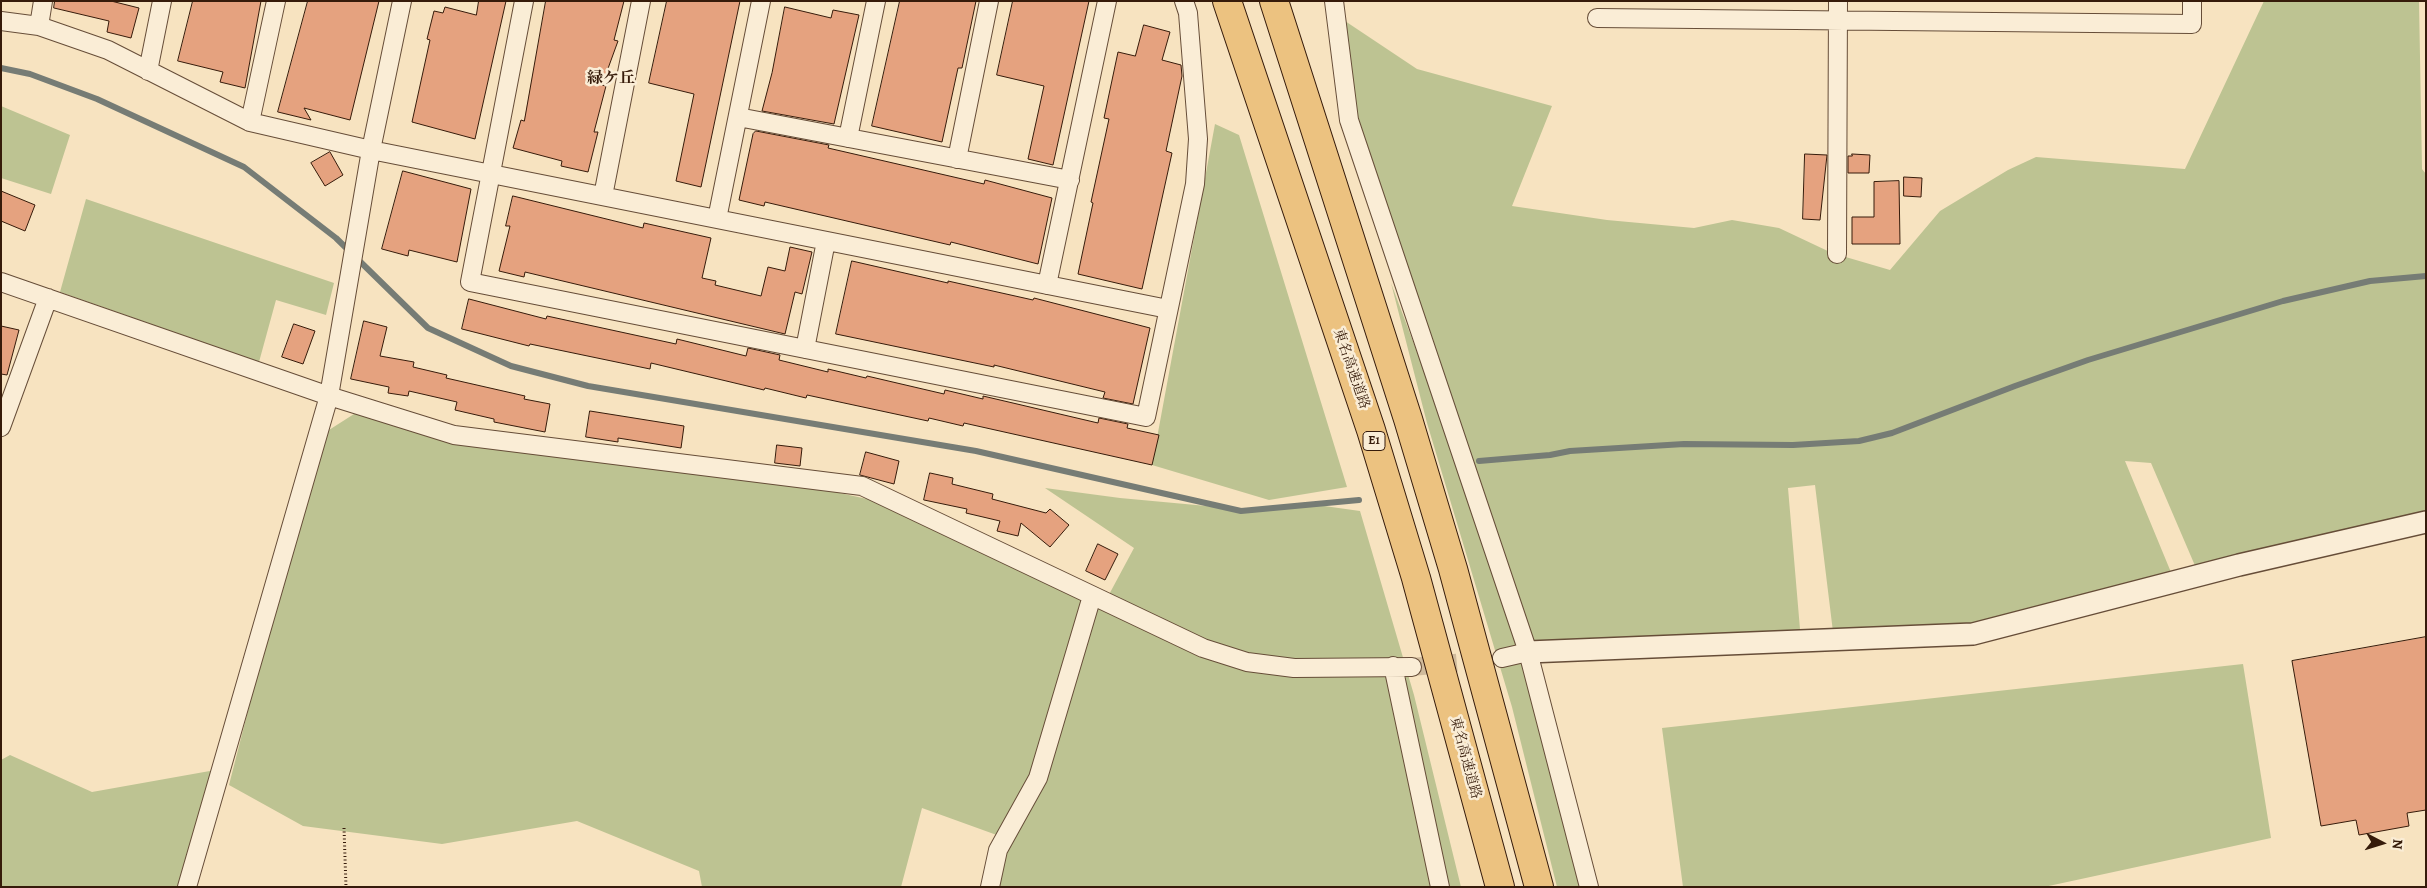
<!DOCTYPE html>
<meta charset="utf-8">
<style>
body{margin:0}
#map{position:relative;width:2427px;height:888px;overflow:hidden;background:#f7e3c0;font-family:Alegreya,serif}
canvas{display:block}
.frame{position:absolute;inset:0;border:2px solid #361b0a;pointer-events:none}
.north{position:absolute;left:2357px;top:818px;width:50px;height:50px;-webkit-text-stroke:4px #faedd6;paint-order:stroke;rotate:95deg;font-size:14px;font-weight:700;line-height:20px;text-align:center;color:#361b0a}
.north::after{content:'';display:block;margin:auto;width:18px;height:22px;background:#361b0a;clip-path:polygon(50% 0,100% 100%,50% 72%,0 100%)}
</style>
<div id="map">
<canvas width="2427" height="888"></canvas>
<div class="frame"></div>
<div class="north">N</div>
</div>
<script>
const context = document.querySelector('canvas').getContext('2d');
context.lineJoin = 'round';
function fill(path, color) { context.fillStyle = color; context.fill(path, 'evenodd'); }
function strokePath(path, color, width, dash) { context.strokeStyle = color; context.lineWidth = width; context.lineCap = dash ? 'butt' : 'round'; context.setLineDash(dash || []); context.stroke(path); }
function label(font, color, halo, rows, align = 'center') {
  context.font = font + ' Alegreya,"Noto Serif JP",serif'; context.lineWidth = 5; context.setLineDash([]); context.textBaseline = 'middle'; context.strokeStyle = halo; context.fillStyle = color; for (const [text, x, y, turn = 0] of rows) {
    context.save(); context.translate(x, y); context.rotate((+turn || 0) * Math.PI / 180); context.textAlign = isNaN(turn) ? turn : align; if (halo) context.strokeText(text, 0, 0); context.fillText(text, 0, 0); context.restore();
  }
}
fill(new Path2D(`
 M2264 1H2419L2422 169 2426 174V523L2199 575 2151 463 2125 461 2175 582 1973 634 1834 640 1815 485 1788 488 1801 641 1528 652 1589 887H1557L1512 707 1427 423 1391 283 1514 610 1349 114 1345 21 1417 69 1552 106 1512 206 1607 220 1694 228 1732 220 1779 228 1832 253 1890 270 1940 211 2008 170 2036 157 2185 169Z
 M1 106 70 135 51 194 1 178Z
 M1215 124 1239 135 1347 487 1269 500 1152 465Z
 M86 199 334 283 326 315 276 300 259 362 60 292Z
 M365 407 513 442 744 472 908 508 1105 602 1134 548 1045 488 1120 498 1250 510 1310 504 1360 511 1414 695 1461 887H997L1005 838 922 808 901 887H702L699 871 577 821 442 844 303 826 229 785 318 437Z
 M2243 664 2271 838 2044 887H1683L1662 728Z
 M10 755 92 792 221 769 187 887H1V760Z`), '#bdc392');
strokePath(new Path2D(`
 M1 68 30 74 97 99 244 167 336 238 428 328 511 366 588 386 976 451 1241 511 1359 500
 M1479 461 1550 455 1570 451 1684 444 1793 445 1859 441 1892 433 2015 386 2088 360 2283 301 2370 281 2426 276`), '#767c75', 6);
const building = new Path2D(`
 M55 1H111L139 8 131 38 107 32 109 21 54 8Z
 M193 1H261L245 88 220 82 223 72 178 61Z
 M308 1H379L350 120 304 108 311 120 278 112Z
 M479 1H506L475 139 412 122 430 40 427 39 434 11 443 13 445 7 476 15Z
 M546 1H624L614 40 618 41 602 85 606 86 594 132H598L588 172 561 166 562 161 513 148 521 120 524 121Z
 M667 1H740L701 187 676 181 694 94 649 83Z
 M900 1H976L962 68H958L942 142 872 126Z
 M1013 1H1089L1053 165 1028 159 1044 86 997 75Z
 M785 7 831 18 833 10 859 15 834 124 762 111 772 73Z
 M1144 25 1170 32 1162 60 1181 65 1182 76 1166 151 1172 153 1142 289 1078 274 1093 203 1091 202 1109 119 1104 118 1118 52 1135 56Z
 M756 131 829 145 828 148 984 184 985 180 1052 198 1038 264 951 242 950 245 765 202 764 206 739 200 753 134Z
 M330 152 343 175 325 186 311 163Z
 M1805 154 1827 155 1820 220 1803 219Z
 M1852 154 1870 155 1869 173H1848V156H1852Z
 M403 171 471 189 457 262 409 250 408 256 382 249Z
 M1904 177 1922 178 1921 197 1904 196Z
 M1899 181 1900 244H1852V217H1874V182Z
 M1 191 35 205 25 231 1 221Z
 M513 196 643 228 644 223 711 238 702 278 716 281 715 285 761 296 768 267 785 271 790 247 812 252 802 294 795 292 785 334 525 272 524 277 499 271 510 226H506Z
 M852 261 948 283V281L1033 300 1034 298 1150 328 1133 404 1103 398 1105 392 994 365V367L836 334Z
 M469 299 546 319 547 316 676 344 677 339 746 356 748 348 780 355 779 360 828 372V369L866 378 867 376 944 394 945 390 983 399V396L1098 423 1099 418 1128 424 1127 428 1159 435 1152 465 964 423 963 426 929 418 928 421 807 395 806 398 765 388 764 390 651 363 650 369 530 344 529 346 462 329Z
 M364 321 387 327 380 356 414 362 413 367 447 375 446 378 525 396 524 399 550 404 545 432 494 422V419L455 410 457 402 409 391 408 396 388 393 389 387 351 379Z
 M294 324 315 331 303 364 282 357Z
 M1 326 19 330 7 375 1 374Z
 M590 411 684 426 681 448 618 438V442L586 437Z
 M777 445 802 448 800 466 775 463Z
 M866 452 899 461 894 484 860 475Z
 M930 473 953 478 952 484 993 494 992 499 1046 513 1050 509 1069 525 1050 547 1021 523 1018 536 997 531 1000 521 966 513 967 509 924 500Z
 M1098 544 1118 554 1105 580 1086 571Z
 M2426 637V810L2407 813 2409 826 2359 835 2356 820 2321 826 2292 661Z`);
fill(building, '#e5a27f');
strokePath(building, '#361b0a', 1);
strokePath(new Path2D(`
 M1412 667 1486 660`), '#d0bb9c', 18, [18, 9]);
const minor = new Path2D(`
 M524 1 470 282 1146 417 1195 184 1198 139 1188 13 1184 1
 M1334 1 1349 120 1528 652 1589 887
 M1597 18 2192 24V1
 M1 21 39 26 108 50 250 122 371 150 1168 309
 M39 26 43 1
 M148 71 162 1
 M738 117 1070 180
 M250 122 276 1
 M848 138 876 1
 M957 159 989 1
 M603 196 641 1
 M717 219 761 1
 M1837 254 1838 1
 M1 282 329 396 454 435 862 486 1203 648 1247 662 1294 668 1412 667
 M1047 285 1107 1
 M805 349 826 241
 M1 427 48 298
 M1502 658 1528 652
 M1393 666 1440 887
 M187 887 329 396 371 150 402 1
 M990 887 998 850 1038 778 1092 596`);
const tertiary = new Path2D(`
 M1528 652 1973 634 2239 565 2426 522`);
const motorway = new Path2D(`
 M1227 1 1371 430 1416 578 1500 887
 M1274 1 1408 419 1453 569 1539 887`);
strokePath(minor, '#664d38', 20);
strokePath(tertiary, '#664d38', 24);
strokePath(motorway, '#361b0a', 30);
strokePath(new Path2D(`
 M344 828 346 887`), '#361b0a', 3, [1, 2.5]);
strokePath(minor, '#faedd6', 18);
strokePath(tertiary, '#faedd6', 21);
strokePath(motorway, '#ecc280', 28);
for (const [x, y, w] of [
 [1374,441,22]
]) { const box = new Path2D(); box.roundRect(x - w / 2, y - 9.5, w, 19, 4); context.fillStyle = '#faedd6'; context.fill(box); strokePath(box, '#361b0a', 1); }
label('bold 12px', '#361b0a', null, [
 ["E1",1374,441]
]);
label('14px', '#361b0a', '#faedd6', [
 ["東名高速道路",1351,369,71],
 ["東名高速道路",1465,758,75]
]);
label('bold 16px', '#361b0a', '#faedd6', [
 ["緑ケ丘",611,79]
]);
</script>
